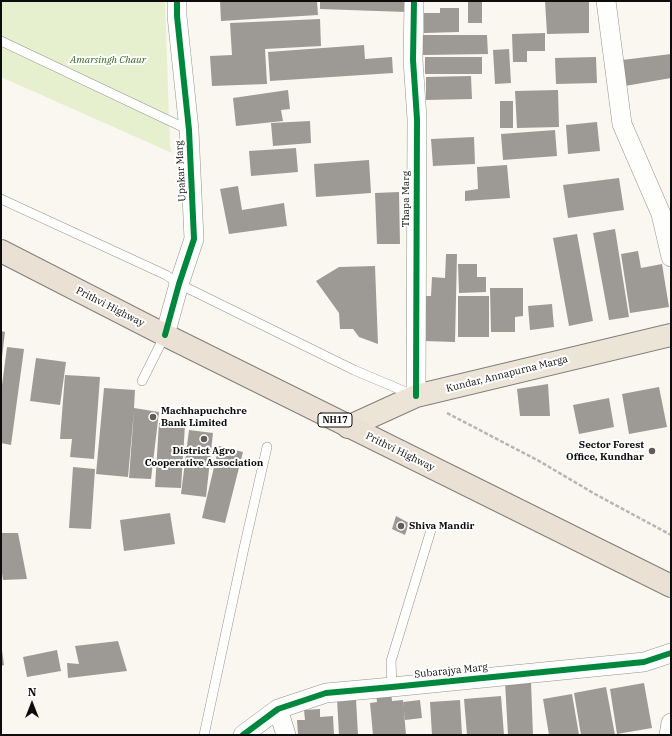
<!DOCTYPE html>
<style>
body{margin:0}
#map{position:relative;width:672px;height:736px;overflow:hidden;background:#faf7f0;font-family:"IBM Plex Serif",serif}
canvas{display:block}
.frame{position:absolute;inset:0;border:2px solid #0c0c0c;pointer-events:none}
.north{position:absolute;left:12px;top:684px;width:40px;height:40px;-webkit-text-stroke:3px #fff;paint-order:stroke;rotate:0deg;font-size:11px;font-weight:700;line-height:16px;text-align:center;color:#0c0c0c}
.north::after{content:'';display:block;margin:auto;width:14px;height:18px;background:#0c0c0c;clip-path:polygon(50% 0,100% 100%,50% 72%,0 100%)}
</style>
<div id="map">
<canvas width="672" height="736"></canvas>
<div class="frame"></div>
<div class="north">N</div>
</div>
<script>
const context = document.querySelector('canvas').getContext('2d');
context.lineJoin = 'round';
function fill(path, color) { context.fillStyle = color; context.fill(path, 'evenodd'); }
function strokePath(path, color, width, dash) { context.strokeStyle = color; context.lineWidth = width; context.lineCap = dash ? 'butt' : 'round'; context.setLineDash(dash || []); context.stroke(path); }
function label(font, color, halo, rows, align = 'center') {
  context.font = font + ' "IBM Plex Serif",serif'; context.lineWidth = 4; context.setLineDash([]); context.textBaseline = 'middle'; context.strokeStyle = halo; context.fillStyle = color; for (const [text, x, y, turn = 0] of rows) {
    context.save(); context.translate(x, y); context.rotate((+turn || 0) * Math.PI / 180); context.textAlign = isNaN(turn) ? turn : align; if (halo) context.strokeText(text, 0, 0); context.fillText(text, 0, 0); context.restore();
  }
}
fill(new Path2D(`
 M1 1H165L170 146 172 153 1 77Z`), '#e7f0ce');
fill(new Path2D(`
 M220 1H317L318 15 221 21Z
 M320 1H406V12L320 9Z
 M468 1H482V23H468Z
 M545 1H589V33L547 34Z
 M440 8H459V32L424 33V13H440Z
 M320 19 321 46 265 49 267 84 212 86 210 56 232 55 230 23Z
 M545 33V51H527V62H513L512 34Z
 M423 35H487L488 54 423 55Z
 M364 45 365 59 392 57 393 73 270 81 268 52Z
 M509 49 511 83 495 84 493 50Z
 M671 54V78L625 86 622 60Z
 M425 57H482V74H425Z
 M596 57 597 83 556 84 555 58Z
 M471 76 472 99 426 100V77Z
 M288 90 290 109 281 110 283 121 236 126 233 98Z
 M558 90 559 127 517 128 515 91Z
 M500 101H513V128H500Z
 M310 121 311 143 273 146 271 123Z
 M597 122 600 151 568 154 566 125Z
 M555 130 557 156 503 160 501 134Z
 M474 137 475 164 433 166 431 139Z
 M296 148 298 172 251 176 249 151Z
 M369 160 371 193 316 197 314 164Z
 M507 165 510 198 465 201V191L478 189 477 167Z
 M619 178 624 210 568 218 563 185Z
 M238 186 242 210 284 203 287 226 229 234 220 189Z
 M399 192 400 244H377L375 193Z
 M615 229 629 317 609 320 593 233Z
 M577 234 593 321 569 326 553 238Z
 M638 251 641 268 662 264 669 307 630 313 621 254Z
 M446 254H457L455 342 423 341 424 296H431L432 277 445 278Z
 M458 264H477V277H486V292L459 293Z
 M375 266 378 344 359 337 353 329H340L339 313 316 281 339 267Z
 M490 288H523V316L515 317V332H491Z
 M458 296H489V337H458Z
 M552 304 554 327 530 330 528 306Z
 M1 331 5 332 2 357H1Z
 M7 347 24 349 11 445 1 443V393Z
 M36 358 66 362 60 405 30 401Z
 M65 375 100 377 94 459 70 457 72 439H60Z
 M548 384 550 416H520L517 389Z
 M659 387 667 427 629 434 622 394Z
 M104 388 135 390 134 408 159 412 151 479 129 478 134 410 128 477 96 474Z
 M609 398 614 427 579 434 573 405Z
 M159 423 185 425 181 488 155 487Z
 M189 430 213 433 206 497 181 494Z
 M219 446 243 452 225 523 202 518Z
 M73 467 95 469 91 529 69 528Z
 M170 513 175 544 124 551 120 520Z
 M396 516 409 523 405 535 392 529Z
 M1 533H18L27 579 3 580 1 566Z
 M118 641 127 671 68 678 67 663 79 664 75 646Z
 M1 650H2L4 665 1 666Z
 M57 650 61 671 27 677 23 657Z
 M505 682H531L533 735H508Z
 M644 683 652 728 617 734 610 689Z
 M606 687 615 735H581L574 693Z
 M391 692 392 701 403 700 406 735H373L370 703 377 702 376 693Z
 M572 694 579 735H549L543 699Z
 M501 696 504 735H467L464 699Z
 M337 699H356L358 735H339Z
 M420 700 422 718 405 720 403 702Z
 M460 700 462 735H432L430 702Z
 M320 709V717L333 716 334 735H298L297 720H305L304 710Z`), '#9d9a96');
const service = new Path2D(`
 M1 41 189 130
 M1 199 166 275 179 284 354 370 413 395
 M142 381 165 335
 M392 687 391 661 431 530
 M204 735 244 548 267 447`);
const minor = new Path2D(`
 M414 1 413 60 417 119 416 396
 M606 1 622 124 661 214 671 257
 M165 335 179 284 194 239 189 130 177 16V1
 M278 709 286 735
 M243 735 278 709 326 693 392 687 644 662 671 653
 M669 735 671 723`);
const primary = new Path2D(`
 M348 427 416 396 671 335`);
const trunk = new Path2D(`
 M1 251 165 335 671 586`);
strokePath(service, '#93928f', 10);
strokePath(minor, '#93928f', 20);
strokePath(primary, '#807f7c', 24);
strokePath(trunk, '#807f7c', 24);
strokePath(new Path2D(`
 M447 413 539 461 595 494 671 535`), '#b7b6b5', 2.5, [4, 2]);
strokePath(service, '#fefefd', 9);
strokePath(minor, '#fefefd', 19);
strokePath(primary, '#ece4d6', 22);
strokePath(trunk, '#ebe0d4', 22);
strokePath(new Path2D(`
 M414 1 413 60 417 119 416 396
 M165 335 179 284 194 239 189 130 177 16V1
 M243 735 278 709 326 693 392 687 644 662 671 653`), '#00873e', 6);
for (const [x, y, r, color] of [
 [153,417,4,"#5f5e5c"],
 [204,439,4,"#5f5e5c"],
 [652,451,4,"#5f5e5c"],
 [401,526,4,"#5f5e5c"]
]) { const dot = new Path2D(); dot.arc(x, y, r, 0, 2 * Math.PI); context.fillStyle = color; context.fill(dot); strokePath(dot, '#fff', 1.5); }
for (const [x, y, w] of [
 [335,420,34]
]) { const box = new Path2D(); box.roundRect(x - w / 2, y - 7, w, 14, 3); context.fillStyle = '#fff'; context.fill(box); strokePath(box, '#0c0c0c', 1); }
label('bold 9px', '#0c0c0c', null, [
 ["NH17",335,420]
]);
label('italic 10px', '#326619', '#fff', [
 ["Amarsingh Chaur",108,60]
]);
label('10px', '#0c0c0c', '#fff', [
 ["Upakar Marg",181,171,-93],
 ["Thapa Marg",406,199,-90],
 ["Prithvi Highway",110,307,27],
 ["Kundar, Annapurna Marga",507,374,-14],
 ["Prithvi Highway",400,452,26],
 ["Subarajya Marg",451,671,-6]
]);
label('bold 10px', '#0c0c0c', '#fff', [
 ["Machhapuchchre",161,411],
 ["Bank Limited",161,423],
 ["Sector Forest",644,445,"right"],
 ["Office, Kundhar",644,457,"right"],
 ["District Agro",204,451,"center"],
 ["Cooperative Association",204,463,"center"],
 ["Shiva Mandir",409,526]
], 'left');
</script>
